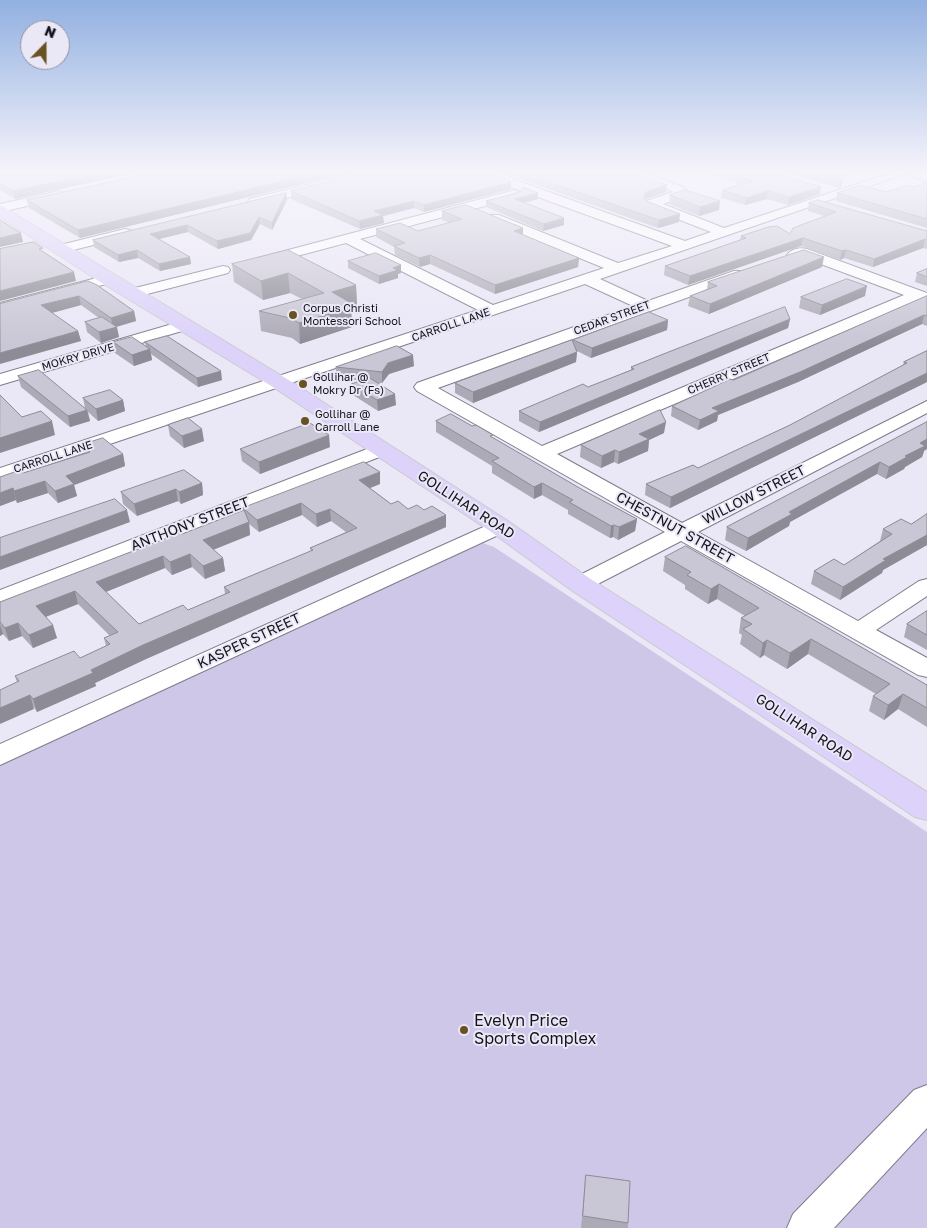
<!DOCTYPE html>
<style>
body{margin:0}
#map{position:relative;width:927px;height:1228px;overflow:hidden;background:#eae7f7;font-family:"Golos Text",sans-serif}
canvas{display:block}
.north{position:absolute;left:20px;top:20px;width:50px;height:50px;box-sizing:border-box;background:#eae7f7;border:1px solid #94929e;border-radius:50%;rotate:22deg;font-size:14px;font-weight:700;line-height:20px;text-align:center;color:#141319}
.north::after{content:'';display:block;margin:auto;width:18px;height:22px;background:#685222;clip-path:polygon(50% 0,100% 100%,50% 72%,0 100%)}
</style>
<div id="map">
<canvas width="927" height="1228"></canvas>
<div class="north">N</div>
</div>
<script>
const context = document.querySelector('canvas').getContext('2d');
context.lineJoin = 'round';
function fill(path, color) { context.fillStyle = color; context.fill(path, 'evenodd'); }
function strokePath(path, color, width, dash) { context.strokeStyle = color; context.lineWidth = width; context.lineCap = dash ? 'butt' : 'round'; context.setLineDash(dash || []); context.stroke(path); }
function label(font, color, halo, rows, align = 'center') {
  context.font = font + ' "Golos Text",sans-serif'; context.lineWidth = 4; context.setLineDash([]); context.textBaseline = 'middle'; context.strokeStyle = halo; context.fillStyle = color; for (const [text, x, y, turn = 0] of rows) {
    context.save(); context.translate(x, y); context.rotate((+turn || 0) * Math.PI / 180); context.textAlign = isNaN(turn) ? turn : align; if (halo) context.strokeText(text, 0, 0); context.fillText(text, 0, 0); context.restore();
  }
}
fill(new Path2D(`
 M483 543 494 547 927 832V1228H0V764Z`), '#cec7e8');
const minor = new Path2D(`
 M356 173H378L376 176 254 206 248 202 249 199Z
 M491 173H504L513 179 685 241 711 232 646 207 645 204 646 201 673 192 631 173H648L685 188 687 191 682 198 663 204 724 228 890 173H908L600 279 648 301 734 271H744L746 274 744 277 438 388 542 446 904 295 802 257 789 258 787 255C791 249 800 247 807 249L927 293V303L918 300 557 454 682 523 927 401V413L698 532 858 621 919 581 927 579V596L876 630 927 658V677L918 675 681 541 588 589 580 591 572 589 569 584 572 579 665 532 417 391 414 387 417 383 633 306 585 284 0 481V468L478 310 346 243 263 265 256 261 258 258 515 190 521 194 519 197 360 239 493 305 604 268 489 221 487 218 489 215H499L618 263 672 246 505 185 492 178Z
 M908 173H927V181L910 176Z
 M60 191 66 195 64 198 0 212V204Z
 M125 229 130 230 132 233 130 236 61 253 54 249 56 246Z
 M223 266 228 267 230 270 228 273 132 298 124 293 127 290Z
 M108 275 113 276 115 279 113 282 0 313V303Z
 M186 320 192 322 194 325 192 328 0 385V374Z
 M380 444 387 446 390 450 387 454 0 605V590Z
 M499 520 507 521 510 526 507 531 0 765V744Z
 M927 1085V1128L834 1228H787L793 1214 914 1090Z`);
const major = new Path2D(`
 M0 205 287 379 508 521 589 578 927 792V820L915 817 571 590 490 531 273 387 102 283 0 217Z`);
strokePath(minor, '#7e7c8a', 2);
strokePath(major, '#cbcbcc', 2);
fill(minor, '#fff');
fill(major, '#dcd2fa');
fill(new Path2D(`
 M0 173H133L15 199 0 190Z
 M153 173H347L80 238 29 208 27 200Z
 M507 173H631L666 192 645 199 646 201 679 222 658 228 514 177Z
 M706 173H774L820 194 788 205 767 199 745 205 721 198 722 190 740 185 736 184V182Z
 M789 173H855L838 179 843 180 841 187 839 188Z
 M927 182V228L836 201 837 193 886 192 914 187Z
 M511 189 424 212 414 208 383 216 384 223 360 229 291 199V191Z
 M286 193 287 200 272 230 260 224 251 240 218 249 188 232 159 239 190 257 191 264 160 271 138 258 119 262 94 247 93 240Z
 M538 193V199L524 203 564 225 543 231 486 207V201Z
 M670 195 719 210 699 216 669 204Z
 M809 203 927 231V249L923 248 873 267 844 258 840 260 801 246 688 285 664 275 665 266 740 240 741 236 790 234 824 216 808 211Z
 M442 211 523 228V235L579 258 578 267 495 294 430 264 420 267 395 255 394 247 376 237V229L418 231 450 223 442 220Z
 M348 261 401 265V273L398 274V278L379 284 348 268Z
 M232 264 356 285 357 305 351 306 352 327 300 344 292 338 261 331 259 311 302 299 290 293 263 300 234 282Z
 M822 267 709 314 688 306 690 296 707 289 708 282Z
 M927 269V286L915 282 917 273Z
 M88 281 134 311 136 321 116 326 119 337 101 343 87 332 85 322 99 318 81 305 52 313 78 331 81 341 0 304Z
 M865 296 820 315 799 308 801 297Z
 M927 296V326L922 324 798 382 718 415 717 421 698 430 671 416 672 406Z
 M790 319 788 328 539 432 519 421V411L588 387 631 370V367Z
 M668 320 667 330 591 358 577 351 576 362 473 403 455 393V383L573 340Z
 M113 342 146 346 145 342 222 380 198 387 151 354 152 360 134 366 115 353Z
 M927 351V382L670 508 645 495 646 484 693 465 698 468 790 425 903 365 904 362Z
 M414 366 389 374 382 383H378L396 405 378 411 353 395 352 384 362 381 336 377V367Z
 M18 376 85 408 83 398 123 400 125 411 98 421 88 412 90 421 70 427 21 387Z
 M436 421 493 438 583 490 637 519 635 531 618 540 613 537 610 538 568 514V510L542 495 534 499 492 473V466L436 432Z
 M927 422 924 451 922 457 905 467 904 469 886 479 877 474 790 522 789 526 746 551 725 540 727 527Z
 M168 425 204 441 184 448 170 436Z
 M664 433 649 440 648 451 618 464 614 462 601 468 580 457 581 445Z
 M82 445 123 454 125 466 74 485 77 496 58 503 48 493 17 503 16 500 0 506V477L23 473 84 453Z
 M330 447 260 474 242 461 240 449Z
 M202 483 203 495 181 504 178 501 137 516 123 504 121 492Z
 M380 484 370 488 391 504 408 509 446 527 146 659 95 683 96 686 37 712 17 682 15 676 80 658 106 646 104 638 110 636 78 604 46 617 57 638 33 648 22 636 9 641 3 634 0 636V602L243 511V508ZM302 515 317 527 331 521 346 532 310 548 311 551 224 587 225 594 188 610 139 624 106 592 165 568 172 575 192 567 205 579 225 571 223 558 213 550 250 535 249 524 259 532Z
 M927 514V545L883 570 882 573 840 600 811 584 814 571 844 565 880 541 883 529 911 524Z
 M665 557 927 685V727L898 709 884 720 869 711 873 696 876 694 808 654 787 669 764 655 760 658 740 644 742 635 739 633 741 618 745 616 717 599 708 604 685 589V585L663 571Z
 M927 611V650L904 637 907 624Z
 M586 1175 628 1223V1228H581Z`), '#adaab7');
fill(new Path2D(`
 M98 173H133L15 199 13 191Z
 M317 173H347L80 238 78 230Z
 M833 173H855L836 179 826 175Z
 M843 180 841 187 839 188 840 181Z
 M511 182V189L424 212V205Z
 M667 185 666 192 645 199 644 196 646 192Z
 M821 187 820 194 788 205 789 197Z
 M768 191 767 199 745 205 746 198Z
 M286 193 287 200 272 230V223Z
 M538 193V199L514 205 515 199Z
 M414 201V208L383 216 384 223 360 229 359 221 374 211Z
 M720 201 719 210 699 216 700 207Z
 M680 214 679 222 658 228 659 220Z
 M259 217 260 224 251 240 218 249 217 241Z
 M564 218V225L543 231 544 224Z
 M187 225 188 232 151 241 150 234Z
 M523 228V237L514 231Z
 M21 233 23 242 0 247V238Z
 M803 238 801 246 688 285 690 276Z
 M925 239 923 248 873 267 874 259Z
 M137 250 138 258 119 262 118 255Z
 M846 250 844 258 840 260 842 251Z
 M430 255V264L420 267 419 258Z
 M190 257 191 264 160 271 159 264Z
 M824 257 822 267 709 314 710 304Z
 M579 258 578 267 495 294V285Z
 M401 265V273L398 274V278L379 284V276L393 268Z
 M74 272 76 281 0 301V291Z
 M288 273 290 293 263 300 261 281Z
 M356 285 357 305 351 306 352 327 300 344 299 323 332 292Z
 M867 286 865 296 820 315 822 305Z
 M79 296 81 305 44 315 41 305Z
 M134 311 136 321 113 328 111 318Z
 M924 315 922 324 798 382 718 415 717 421 698 430 700 420 712 408Z
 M790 319 788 328 539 432 540 422Z
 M668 320 667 330 591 358 592 348Z
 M117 327 119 337 101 343 99 332Z
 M78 331 81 341 0 364V353Z
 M150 349 152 360 134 366 132 355Z
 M577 352 576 362 473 403V392Z
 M413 355 414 366 389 374 382 383V372L388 363Z
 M221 371 222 380 198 387 197 378Z
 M927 373V382L670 508 671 497Z
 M395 394 396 405 378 411 377 400Z
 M123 400 125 411 98 421 96 409Z
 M87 410 90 421 70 427 68 416Z
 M52 421 55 435 0 453V438Z
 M666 422 664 433 649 440 648 451 618 464 619 452 639 434Z
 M202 429 204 441 184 448 182 436Z
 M329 435 330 447 260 474 259 462Z
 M927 439V449L924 451 922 457 905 467 904 469 886 479 889 467 905 456 920 443Z
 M615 450 614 462 601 468 602 456Z
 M123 454 125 466 74 485 77 496 58 503 55 491 66 476Z
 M880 462 877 474 790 522 789 526 746 551 748 538 789 512Z
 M380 472V484L360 492 359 480Z
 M45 481 48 493 17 503 14 491Z
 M202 483 203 495 181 504 179 492Z
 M542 483V495L534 499V487Z
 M13 488 16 500 0 506V493Z
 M176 489 178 501 137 516 134 504Z
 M301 503 302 515 259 532 257 520Z
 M330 509 331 521 317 527 316 514Z
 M127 510 130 522 0 570V557Z
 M446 515V527L146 659 95 683 96 686 37 712 33 699 91 670 143 645Z
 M637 519 635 531 618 540 619 527Z
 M249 522 250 535 205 553 203 540Z
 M614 525 613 537 610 538 611 526Z
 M927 535V545L883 570 882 573 840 600 843 587 883 559Z
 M190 554 192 567 172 575 170 562Z
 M163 556 165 568 98 595 96 582Z
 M223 558 225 571 205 579 203 566Z
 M719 584 717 599 708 604 711 589Z
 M75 591 78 604 40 619 36 606Z
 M18 623 22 636 9 641 5 628Z
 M0 625 3 634 0 636Z
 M53 625 57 638 33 648 29 635Z
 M811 639 808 654 787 669 790 653Z
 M767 640 764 655 760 658 763 643Z
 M903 694 898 709 884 720 888 705Z
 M30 695 34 709 0 724V708Z`), '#8d8b95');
const building = new Path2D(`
 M0 173H98L13 191 0 183Z
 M153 173H317L78 230 27 200Z
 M365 173H494L511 182 424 205 414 201 374 211 383 215 359 221 291 191Z
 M523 173H631L667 185 646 192 644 196 646 201 680 214 659 220Z
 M732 173H774L821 187 789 197 768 191 746 198 722 190 753 181 737 176 740 175Z
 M815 173H833L826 175 843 180 840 181Z
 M927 182V219L837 193 860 185 886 192 908 185 914 187Z
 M523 187 538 193 515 199 564 218 544 224 486 201 520 192Z
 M685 190 720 201 700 207 670 195Z
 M286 193 272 223 259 217 250 233 217 241 187 225 150 234 190 257 159 264 137 250 118 255 93 240Z
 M818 200 927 231V240L925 239 874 259 846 250 842 251 803 238 690 276 665 266 746 238 741 236 768 227 777 226 790 234 793 228 836 212 809 203Z
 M466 205 523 228 514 231 579 258 495 285 430 255 419 258 394 246 405 243 376 229 400 223 418 231 462 219 442 211Z
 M0 220 21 233 0 238Z
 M34 242 43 248 39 249 74 272 0 291V249Z
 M288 250 356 285 332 292 351 303 346 305 351 307 299 323 290 318 259 311 324 293 288 273 261 281 232 264Z
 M804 250 824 257 710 304 690 296 717 286 708 282Z
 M376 253 401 265 393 268 398 270 379 276 348 261Z
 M927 269V277L917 273Z
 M847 279 867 286 822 305 801 297Z
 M88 281 97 285 134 311 111 318 79 296 41 305 78 331 0 353V304Z
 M927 296V316L924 315 800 372 712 408 719 411 700 420 672 406 713 387 730 379 733 380Z
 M785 307 790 319 540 422 519 411 583 384 588 387 634 369 631 367 666 353Z
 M649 312 668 320 592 348 573 340Z
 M102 317 117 327 99 332 85 322Z
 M167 336 221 371 197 378 145 342Z
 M132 337 150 349 132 355 113 342Z
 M572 340 577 352 473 392 455 383Z
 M397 346 413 355 388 363 382 372 336 367Z
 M927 351V373L671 497 646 484 693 465 698 468 790 425 907 363 904 362Z
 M39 370 87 410 68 416 18 376Z
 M370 378 395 394 377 400 352 384Z
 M110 390 123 400 96 409 83 398Z
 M0 395 22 417 41 411 52 421 0 438Z
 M660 410 666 422 639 434 649 439 619 452 615 450 602 456 581 445Z
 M451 414 472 426 476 425 493 435 490 436 583 490 637 519 619 527 614 525 611 526 569 502 573 500 542 483 534 487 492 461 499 458 436 421Z
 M188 418 202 429 182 436 168 425Z
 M927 422V439L920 443 925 446 905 456 907 457 889 467 880 462 789 512 792 514 748 538 727 527Z
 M310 423 329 435 259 462 240 449 282 433Z
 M103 438 123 454 66 476 74 484 55 491 45 481 14 491 13 488 0 493V477L20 470 23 473 90 452 82 445Z
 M364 462 380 472 359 480 391 504 398 501 408 509 417 505 424 510 432 506 446 515 143 645 91 670 93 673 33 699 30 695 0 708V690L19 681 15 676 74 651 80 658 110 644 104 638 118 632 75 591 36 606 53 625 29 635 18 623 5 628 0 622V602L180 533 182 534 244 510 249 522 203 540 223 558 203 566 190 554 170 562 163 556 96 582 139 624 183 605 188 610 230 592 224 587 313 550 310 548 357 528 330 509 316 514 301 503 257 520 243 508Z
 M184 470 202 483 179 492 176 489 134 504 121 492Z
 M115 499 127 510 0 557V538Z
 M927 514V535L883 559 886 560 843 587 814 571 834 559 844 565 892 534 883 529 901 519 911 524Z
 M686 546 927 685V708L903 694 888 705 873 696 890 684 811 639 790 653 767 640 763 643 743 629 752 624 741 618 759 608 719 584 711 589 687 575 691 572 665 557Z
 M927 611V635L907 624Z
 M586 1175 630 1181 628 1223 583 1216Z`);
fill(building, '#c9c6d5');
strokePath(building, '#8d8b95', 1);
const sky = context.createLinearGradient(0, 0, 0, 345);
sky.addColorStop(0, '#92b0e1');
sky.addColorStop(0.5, '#f6f4fb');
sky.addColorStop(1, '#f6f4fb00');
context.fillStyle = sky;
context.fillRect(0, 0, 927, 345);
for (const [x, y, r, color] of [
 [293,315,5,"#685222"],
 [303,384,5,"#685222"],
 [305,421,5,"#685222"],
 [464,1030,5,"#685222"]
]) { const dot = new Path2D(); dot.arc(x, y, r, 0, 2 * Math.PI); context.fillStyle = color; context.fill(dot); strokePath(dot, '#eae7f7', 2); }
label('11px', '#141319', '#eae7f7', [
 ["Corpus Christi",303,309],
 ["Montessori School",303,322],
 ["Gollihar @",313,378],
 ["Mokry Dr (Fs)",313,391],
 ["Gollihar @",315,415],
 ["Carroll Lane",315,428]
], 'left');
label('11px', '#141319', '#eae7f7', [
 ["CEDAR STREET",612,318,-20],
 ["CARROLL LANE",451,325,-19],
 ["MOKRY DRIVE",78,357,-16],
 ["CHERRY STREET",729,374,-23],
 ["CARROLL LANE",53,457,-18]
]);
label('14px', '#141319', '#eae7f7', [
 ["WILLOW STREET",754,495,-27],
 ["GOLLIHAR ROAD",466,505,33],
 ["ANTHONY STREET",190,524,-21],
 ["CHESTNUT STREET",675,528,29],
 ["KASPER STREET",249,641,-25],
 ["GOLLIHAR ROAD",804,728,33]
]);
label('16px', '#141319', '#eae7f7', [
 ["Evelyn Price",474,1021],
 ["Sports Complex",474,1039]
], 'left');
</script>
